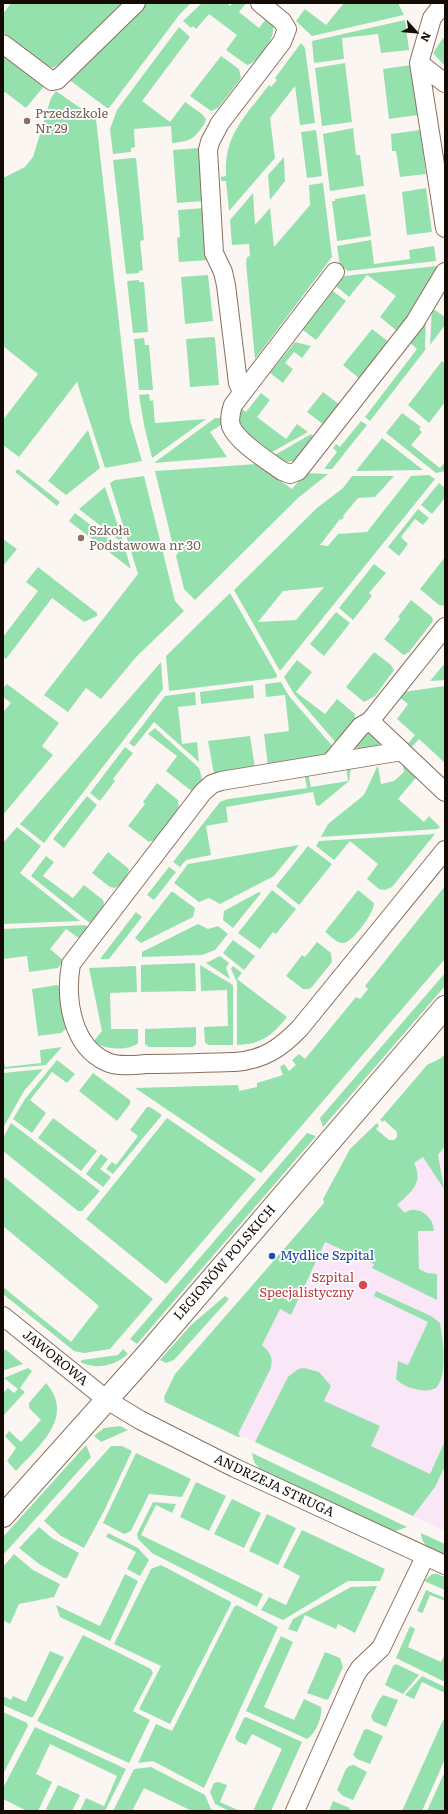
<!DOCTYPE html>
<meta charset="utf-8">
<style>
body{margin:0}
#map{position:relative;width:448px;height:1814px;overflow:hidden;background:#fcf6f2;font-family:Literata,serif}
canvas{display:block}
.frame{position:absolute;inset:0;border:4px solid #150b05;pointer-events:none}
.north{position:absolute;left:396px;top:12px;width:40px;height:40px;-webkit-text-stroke:3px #fff;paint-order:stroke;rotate:117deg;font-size:11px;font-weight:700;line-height:16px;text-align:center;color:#150b05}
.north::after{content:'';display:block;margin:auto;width:14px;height:18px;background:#150b05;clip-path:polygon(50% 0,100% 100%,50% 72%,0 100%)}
</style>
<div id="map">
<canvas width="448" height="1814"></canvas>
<div class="frame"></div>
<div class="north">N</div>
</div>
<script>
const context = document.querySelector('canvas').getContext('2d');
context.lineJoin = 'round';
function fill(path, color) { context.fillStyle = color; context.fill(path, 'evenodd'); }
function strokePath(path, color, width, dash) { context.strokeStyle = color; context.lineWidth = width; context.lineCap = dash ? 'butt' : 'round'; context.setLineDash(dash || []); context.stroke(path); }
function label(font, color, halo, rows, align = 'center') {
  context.font = font + ' Literata,serif'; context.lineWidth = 3.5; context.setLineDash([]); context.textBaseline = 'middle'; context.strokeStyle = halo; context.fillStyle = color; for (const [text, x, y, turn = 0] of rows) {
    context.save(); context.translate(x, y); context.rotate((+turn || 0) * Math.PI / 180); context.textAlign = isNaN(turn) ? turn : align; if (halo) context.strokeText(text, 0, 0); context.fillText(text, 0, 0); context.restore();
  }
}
fill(new Path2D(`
 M445 1054V1531L230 1430 192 1399 370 1180 399 1155Z`), '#f9e7f8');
fill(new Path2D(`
 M11 3H122L62 62 53 68 46 65 3 32V14Z
 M145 3H191L180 14 109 108H107L68 79Z
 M202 3H227L230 6 233 3H246L239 12 259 28 268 16C272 21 274 25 273 31 272 42 258 62 247 65L226 50 237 35 209 14 196 29 193 26 191 28 183 21Z
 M344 3H398L404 15 312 36 296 21 305 9 326 25Z
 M405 20 409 50 381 53 378 34 342 38 344 59 314 63 312 41Z
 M179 27 190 37 142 101 170 122 185 102 202 114 206 119C205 124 203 126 200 130 192 141 185 142 172 143L171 126 134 129 135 147 131 148V152L113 154 110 129 117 110Z
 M443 38 445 39V66L433 53Z
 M301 43 305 48 315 123 300 125 295 86 270 118 275 158 229 211 226 181H221V177L226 176C224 137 242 120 265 90L269 85 271 87 277 80 275 78Z
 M3 52 45 85 26 108 5 92 3 94Z
 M221 56 239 69 241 78 218 108 211 111 190 96Z
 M345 63 352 122 322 126 315 68Z
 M411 65 418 115 389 119 383 69Z
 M56 91 96 119 130 420 142 461 105 468 77 382 19 457 3 445V420L38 374 3 346V178L25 167 33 157 51 98Z
 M353 128 356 155H360L364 186 330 191 323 134Z
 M316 130 322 176 307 178 301 132Z
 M420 130 426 174 400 177 396 151H392L391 134Z
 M198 148 200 150 203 201 177 203 173 150Z
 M284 157 285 181 270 200 268 175Z
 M132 158H136L144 240 140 241 143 270 139 271V273L126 274 113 160Z
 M323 183 332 257 255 359 246 263 247 257 250 256 249 244 232 245 230 220 253 193 255 225 270 208 274 247 310 205 309 185Z
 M426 188 432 232 407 235 402 192Z
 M365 194 371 236 337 241 332 201H335V199Z
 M204 208 209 260 179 262 177 238 180 237 178 210Z
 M371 240 374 264 410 259 409 250 434 246 436 261 348 271 340 266 337 246Z
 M437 266C438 286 409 316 397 331L380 317 396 296 367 275 349 297 336 286 344 276Z
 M208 275 213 321 185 324 181 277Z
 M139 280V282H144L148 332 133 333 127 281Z
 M333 291 346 301 316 340 303 330Z
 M432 308 445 317V325L430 345Z
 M426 317 425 347 426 349 370 421 365 417 417 349 408 341Z
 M372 329 389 342 360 379 343 365Z
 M213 337 215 338 219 385 190 387 186 339Z
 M144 338 145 345H149L153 390H139L134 339Z
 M295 342 311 346 302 358 294 352 285 363 293 369 283 383 270 373Z
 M442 361 445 364V402L429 423 408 405Z
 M323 392 340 405 324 425 307 412Z
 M261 393 270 400 257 417 286 439 297 424 308 432 272 452 247 433 239 421V415L242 409 246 412Z
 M149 394 150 401 153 400 155 423 206 419 152 458 144 425 139 395Z
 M402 413 421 427 419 429 422 432 411 445 440 468 445 462V471L436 473 386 433Z
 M215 418H221V425L210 432 227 457 154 463Z
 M361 421 367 425 332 469H324L337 452 333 448 336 444 340 447Z
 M88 430 100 468 66 495 48 481Z
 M311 434 315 438 295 461 287 462 275 455Z
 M382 438 423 470 356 471Z
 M257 464 292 489 305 473 328 474 298 498 195 600 184 589 176 556 183 545 179 543 174 550 155 471Z
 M18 469 60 502 57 506 15 472Z
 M429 475 435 479 280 671 234 590 317 508 343 488 352 476H394L375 497 358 498 343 516 344 517 341 520 340 519 320 545 328 546 338 534 367 532 411 476ZM324 587 296 620 258 622 283 591Z
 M144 476 175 601 184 611 137 656 101 699 86 688 68 712 44 695 138 574 110 483 115 480Z
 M439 483 445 488V500L444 499 432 514 421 505Z
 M105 487 124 544 79 509Z
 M418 509 429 518 423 525 415 519 401 537 408 544 399 556 388 547Z
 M75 513 126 552 131 569 69 521Z
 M3 539 17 549 4 565 3 564Z
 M445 557V606L439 605 420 589Z
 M374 564 386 573 369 593 372 596 353 620 339 608Z
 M38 567 97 613V616L84 622 52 598 6 659 3 657V637L38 591 26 582Z
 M230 593 277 675 276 678 169 691 166 656Z
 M411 600 432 617 433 621 409 652 404 655 401 653 384 639 400 619 398 617Z
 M336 612 350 623 324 656 310 644Z
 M374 652 391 665 394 670 375 696 364 702 346 687Z
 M297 660 312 672 296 692 325 714 337 699 355 714V721L337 744 294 694 284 677Z
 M161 662 163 689 44 843 20 824Z
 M445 663V680L430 681Z
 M281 682 289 696 334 748 328 755 268 766 264 734 289 731 285 695 266 697 265 684Z
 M7 684 59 723 42 746 53 755 3 815V712L11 703 3 697V688Z
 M253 685 254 698 201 704 200 692Z
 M445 686V763L419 739 410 749 406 746 415 735 397 719 408 704 399 697 403 692Z
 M195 692 196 705 178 707 182 744 197 742 199 762 154 722 134 747 129 743 165 696Z
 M155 728 199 768 203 782 194 793 166 771 177 756 148 734Z
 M369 731 381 742 377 748 358 749 356 747 357 742Z
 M250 736 255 768 214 774 208 741Z
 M125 747 133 753 113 779 115 781 100 801 90 793Z
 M402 762 419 774 398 799 424 822 429 816 440 827 438 829 321 837 328 824 364 795 377 767 378 766 381 784 394 781 404 772Z
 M346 766 351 767 349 781 319 806 316 805 313 792 226 807 228 822 206 826 211 855 186 860 180 867 173 862 220 802 228 799 307 788 304 773H308L311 787 348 781Z
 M157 783 178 800 179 809 157 839 149 842 128 826 145 804 143 802Z
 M87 796 97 805 64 848 53 839Z
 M17 827 41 846 20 873 80 921 3 924V843Z
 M435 834 392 887 385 890 379 889 367 879 378 864 350 841 334 860 316 846 319 841Z
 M299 845 274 876 220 904 209 898 199 902 174 883 188 864Z
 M308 846 332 864 299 905 276 886Z
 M108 852 129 869C128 876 122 885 115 888L110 887 92 873Z
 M46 856 54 862 43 876 73 898 84 885 103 900C107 909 96 917 91 924L31 876Z
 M169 867 176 872 154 900 147 895Z
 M445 886V959L261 1173 135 1088 238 1085 239 1091 257 1087V1083L283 1075 280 1067 284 1064 289 1071 296 1065 292 1060 299 1054 305 1059 356 997 360 999 368 989 365 986Z
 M272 890 296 909 276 934 273 932 260 949 238 933Z
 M358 890 374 903C375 911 353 942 344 943 337 944 331 936 325 932Z
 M171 892H173L195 908 193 917 141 943 135 938Z
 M259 892 261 893 233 928 223 920 224 911Z
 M136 912 142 917 109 959H100Z
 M198 924 208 929 218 926 228 934 215 950 202 955 142 957V952Z
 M85 925 89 928 80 939 66 929 50 949 63 960 58 968 29 972 27 956 3 959V929Z
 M233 940 255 956 244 970 223 953Z
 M317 942 331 953 332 962 312 987 309 989H303L286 976 302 955 305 957Z
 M220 956 229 963 226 968 230 979 206 963Z
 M195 963 196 991 141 992V965Z
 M200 965 233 985V1045H209L205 1043 204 1027 228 1026 227 990 201 991Z
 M136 966 137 992 110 993 111 1029H138V1043C127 1052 104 1049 93 1042L102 1031 89 968Z
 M233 966 242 973 237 979 287 1017C272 1036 261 1044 237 1045V982L231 969Z
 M445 973V986L323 1127 320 1118Z
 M57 985 60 987 67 1028 61 1033 38 1036 32 989Z
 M196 1027V1044L193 1047H149L145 1044V1029Z
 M62 1047 46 1065 3 1069V1055L5 1067 41 1063 40 1050Z
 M445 1054V1146L438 1155 444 1189 423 1157 414 1163C424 1183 411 1192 397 1205L405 1213C412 1206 425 1211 430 1219 433 1223 433 1227 434 1231H418L419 1269 427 1273 437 1274V1300L372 1268 374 1264 325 1242 291 1315 280 1309 262 1345C271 1353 274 1359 270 1370L238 1434 241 1436 238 1437 165 1402 164 1397 175 1374 324 1203 323 1199 350 1149 377 1123 379 1126 376 1129 389 1140H394L397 1137V1132L384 1120 383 1122 380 1120 427 1065 441 1058Z
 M57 1060 75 1074 67 1083 52 1072 30 1100 46 1113 32 1133 13 1119 25 1099Z
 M43 1069 24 1091 3 1128V1073Z
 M93 1073 130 1100V1104L117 1121 79 1091Z
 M147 1107H150L162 1115 113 1174 106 1169 112 1162 116 1165 138 1136 130 1130Z
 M53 1118 97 1151 81 1171 38 1138Z
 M167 1118 256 1179 166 1284 86 1219Z
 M11 1123 100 1191 82 1211H78L3 1151V1138Z
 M307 1133 316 1136 137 1344 130 1339Z
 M101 1154 108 1159 100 1169 111 1177 103 1187 86 1174Z
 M3 1176 153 1299 110 1349 84 1353 74 1351 3 1294V1287L71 1342 99 1306 3 1226Z
 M376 1291 431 1316 440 1323C443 1340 448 1375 436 1388 426 1394 404 1388 396 1379L398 1361 408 1365 428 1322 374 1296Z
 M225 1296 229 1299 174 1360 166 1363 160 1360 191 1325Z
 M5 1349 23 1364 5 1370 3 1369V1352Z
 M123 1349 128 1354C114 1366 98 1370 80 1362L82 1360 118 1355Z
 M28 1368 32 1371 20 1388 25 1392 3 1416V1393L8 1388 14 1393 18 1389 4 1378Z
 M304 1368 319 1372 331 1386 324 1401 380 1426 371 1446 430 1474 445 1441V1468L443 1470 435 1487 413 1516 255 1442 288 1377 298 1369Z
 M46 1383C76 1417 38 1447 16 1471L7 1461 16 1448 5 1436 9 1431 21 1442 41 1420 29 1408V1403Z
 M120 1426 128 1430 101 1442 94 1436 104 1428Z
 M86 1445 91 1457 3 1555V1537Z
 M111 1446H122L132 1451 104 1511 84 1548 61 1536 44 1521Z
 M136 1453 191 1479 182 1497 149 1494 131 1531 124 1534 103 1523Z
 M252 1453 407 1527 396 1531 388 1528 260 1469 254 1462Z
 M196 1482 226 1496 209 1531 180 1517Z
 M232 1499 261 1513 244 1548 214 1534Z
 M153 1502 176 1504 172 1513 156 1505 141 1535 263 1594 257 1607 152 1553 138 1539 137 1534Z
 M267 1514 296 1528 278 1565 249 1551Z
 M39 1527 52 1538 79 1553 67 1578H64L39 1564 19 1548Z
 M302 1530 385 1569 380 1581H348L283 1620 261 1610 269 1597 286 1605 300 1576 283 1567Z
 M108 1533 138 1548 149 1560 140 1576 127 1569 136 1552 106 1537Z
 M421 1533 445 1544V1554C434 1550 421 1547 421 1533Z
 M14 1554 33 1570 60 1584 54 1597 19 1604 10 1624 3 1620V1567Z
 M161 1565 231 1602V1604L170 1724 139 1709 161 1666 114 1644 151 1569Z
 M125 1574 138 1581 110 1641 60 1617 56 1605 100 1626Z
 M432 1574H437L445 1577V1590L424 1581Z
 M377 1586 355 1633 338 1624 336 1629 305 1615 297 1632 288 1629 293 1619 351 1587Z
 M426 1590 445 1598V1601L430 1595 423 1612 421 1613 417 1611Z
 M237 1605 278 1627 204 1788 153 1761 138 1763 156 1724 172 1731 234 1607Z
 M410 1626 415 1629 408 1647 441 1662 445 1654V1682L396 1658Z
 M83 1635 151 1669 153 1673 133 1711 150 1720 129 1763 37 1721Z
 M281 1636 293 1642 264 1707 294 1720 304 1699 321 1707C323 1716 315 1735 307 1739L246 1711Z
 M50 1651 64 1657 33 1717H30L3 1705V1696L11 1700 13 1696 26 1702Z
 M325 1652 340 1658 343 1667 329 1698 327 1700 307 1693Z
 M396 1664 419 1675 403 1694 385 1685 393 1666Z
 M422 1676 445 1687V1693L422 1682 414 1699 405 1695Z
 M383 1695 398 1700 386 1727 373 1721 371 1716 379 1700Z
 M3 1712 27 1723 28 1726 3 1774Z
 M246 1717 302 1742 271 1811H253L282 1749 252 1734 246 1745 237 1741 235 1737 244 1718Z
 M443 1720 445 1721V1759L422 1811H402Z
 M35 1727 126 1769 105 1811H80L86 1798 104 1806 117 1776 50 1744 36 1774 52 1782 38 1811H27L3 1799V1788Z
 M367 1729 383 1736 370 1764 357 1759 353 1755 364 1730Z
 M354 1765 367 1772 353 1800 343 1796 337 1790 346 1769 349 1766Z
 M151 1767 205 1795 211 1809 215 1811H192L144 1788 132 1811H113L134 1769Z
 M445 1771V1811H427Z
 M218 1782 227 1785 220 1802 240 1811H229L215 1804 210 1792 214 1783Z
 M58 1785 80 1795 72 1811H45Z
 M333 1801 350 1808 349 1811H329Z`), '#95e1ae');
const minor = new Path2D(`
 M444 3 432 18 419 63 445 228
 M3 44 52 81 57 80 136 3
 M419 63 445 83
 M335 272 233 405C231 411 229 419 231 426 237 442 268 461 282 471L290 474 298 471 415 322 445 272
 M242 392 238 383 226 285 223 272 214 253 208 150 210 142 220 123 282 42 287 29 282 21 260 3
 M370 721 445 792
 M402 751 221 781 212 784 203 792 71 964C65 998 71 1046 107 1062 118 1067 135 1065 146 1064 176 1064 205 1063 235 1062 263 1060 281 1048 300 1028L445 850
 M331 762 361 726 370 721 445 627
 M3 1316 107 1400 140 1420 235 1468 445 1565
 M295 1811 355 1676 360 1668 381 1648 425 1557`);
const tertiary = new Path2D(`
 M3 1516 144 1358 445 1007`);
strokePath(minor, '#8a705c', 20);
strokePath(tertiary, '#8a705c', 24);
strokePath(minor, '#fff', 18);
strokePath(tertiary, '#fff', 22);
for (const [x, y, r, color] of [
 [27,121,4,"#8d6e63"],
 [81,538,4,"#8d6e63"],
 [272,1256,4,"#1a4fb4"],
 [363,1285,5,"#e0444e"]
]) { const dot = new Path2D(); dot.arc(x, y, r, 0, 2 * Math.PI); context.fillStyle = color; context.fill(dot); strokePath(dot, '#fff', 1.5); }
label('13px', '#785e54', '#fff', [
 ["Przedszkole",35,114],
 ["Nr 29",35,129],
 ["Szkoła",89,531],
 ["Podstawowa nr 30",89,546]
], 'left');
label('13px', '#164399', '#fff', [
 ["Mydlice Szpital",280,1256]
], 'left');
label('13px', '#150b05', '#fff', [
 ["LEGIONÓW POLSKICH",225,1263,-49],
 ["JAWOROWA",55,1358,39],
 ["ANDRZEJA STRUGA",274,1486,25]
]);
label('13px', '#be3a42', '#fff', [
 ["Szpital",354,1278],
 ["Specjalistyczny",354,1293]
], 'right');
</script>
